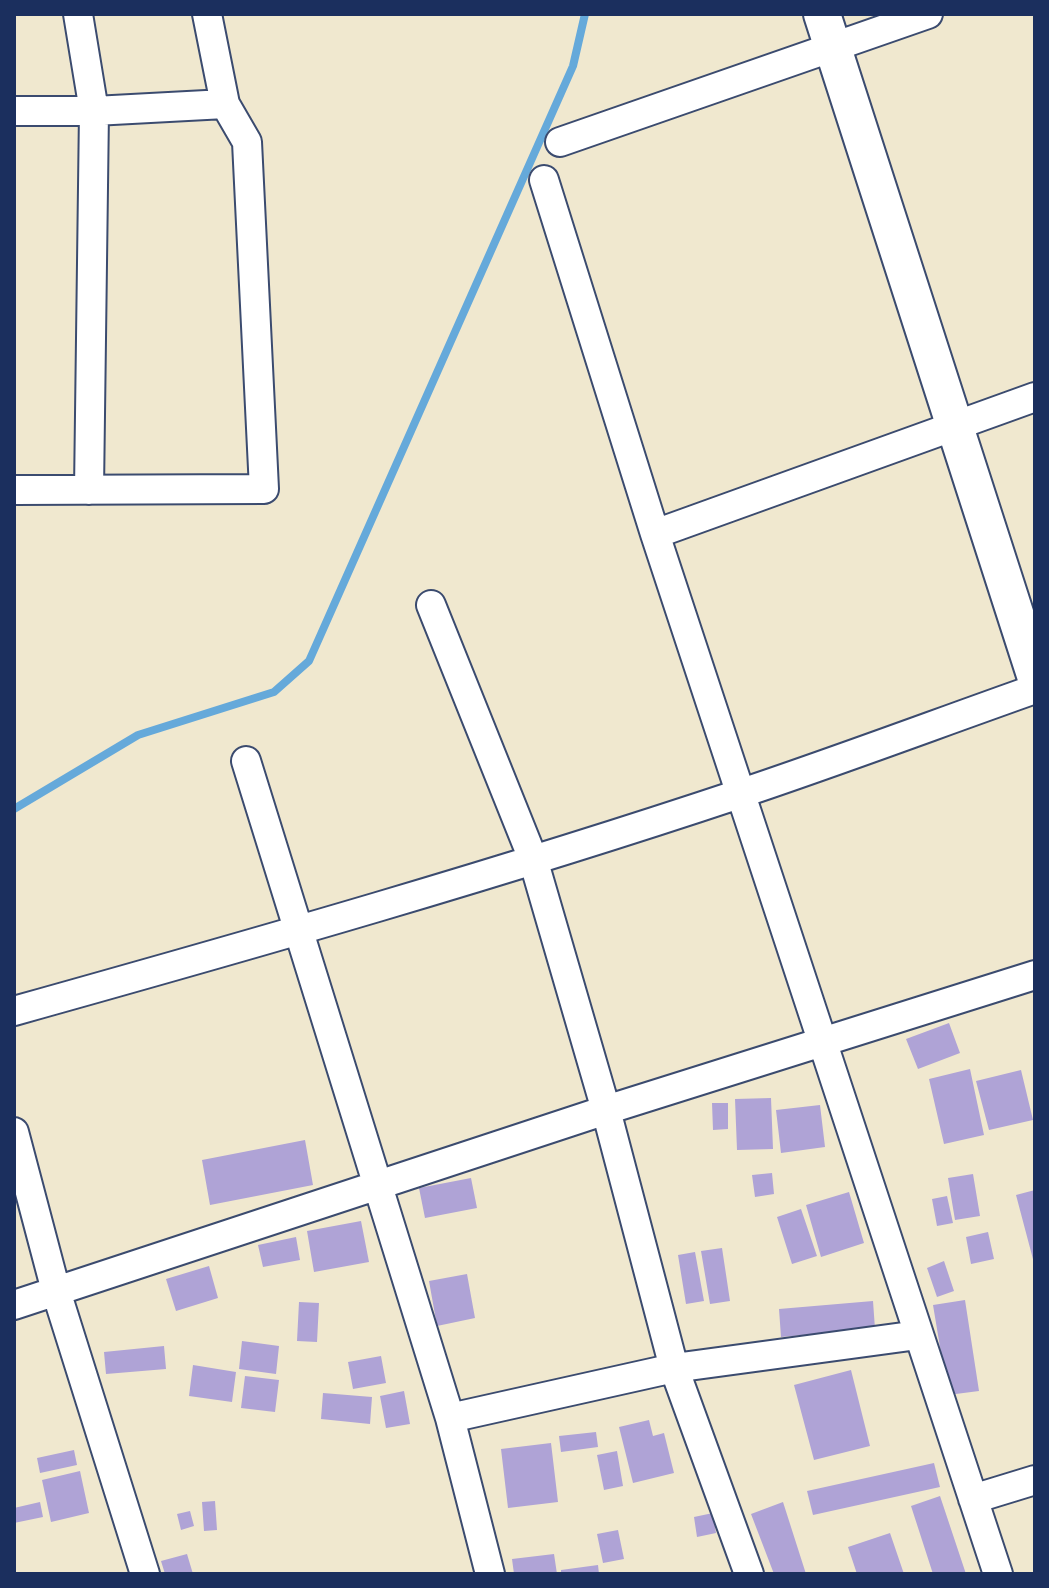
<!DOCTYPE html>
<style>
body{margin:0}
#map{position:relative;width:1049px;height:1588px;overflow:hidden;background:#f0e8cf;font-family:Cardo,serif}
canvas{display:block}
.frame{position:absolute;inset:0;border:16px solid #1b2f5e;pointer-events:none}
</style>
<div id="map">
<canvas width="1049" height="1588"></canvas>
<div class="frame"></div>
</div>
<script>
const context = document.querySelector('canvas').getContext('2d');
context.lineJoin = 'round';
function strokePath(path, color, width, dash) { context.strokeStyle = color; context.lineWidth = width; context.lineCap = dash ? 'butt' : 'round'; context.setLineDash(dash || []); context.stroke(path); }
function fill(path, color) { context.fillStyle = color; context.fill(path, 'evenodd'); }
strokePath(new Path2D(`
 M14 809 138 735 274 692 309 661 573 66 585 14`), '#65a9da', 8);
fill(new Path2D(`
 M949 1023 960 1053 918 1069 906 1039Z
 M970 1069 984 1135 944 1144 929 1079Z
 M1021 1070 1033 1120 989 1130 976 1081Z
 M771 1098 773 1149 737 1150 735 1099Z
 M712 1103H728V1129L713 1130Z
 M820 1105 825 1147 781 1153 776 1110Z
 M305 1140 313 1185 210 1205 202 1160Z
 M772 1173 774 1194 755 1197 752 1175Z
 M973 1174 980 1216 955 1220 948 1178Z
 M471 1178 477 1208 425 1218 419 1188Z
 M1035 1190V1263H1034L1016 1195Z
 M849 1192 864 1243 821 1257 806 1205Z
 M947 1196 953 1223 937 1226 932 1199Z
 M801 1209 817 1256 792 1264 777 1217Z
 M361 1221 369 1262 314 1272 307 1231Z
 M988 1232 994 1259 971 1264 966 1237Z
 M296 1237 300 1260 263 1267 258 1245Z
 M722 1248 730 1301 710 1304 701 1251Z
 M695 1252 704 1301 686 1304 678 1255Z
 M944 1261 954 1291 937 1297 927 1268Z
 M209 1266 218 1298 176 1311 166 1279Z
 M467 1274 475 1318 437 1326 429 1281Z
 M965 1300 979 1391 948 1395 933 1305Z
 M873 1301 875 1329 781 1337 779 1309Z
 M299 1302 319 1303 317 1342 297 1341Z
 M242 1341 279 1346 276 1374 239 1369Z
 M164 1346 166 1369 106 1374 104 1352Z
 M381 1356 386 1383 353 1389 348 1362Z
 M193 1365 236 1372 232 1402 189 1396Z
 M851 1370 870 1446 814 1460 794 1385Z
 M245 1376 279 1380 275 1412 241 1408Z
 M404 1391 410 1424 386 1428 380 1396Z
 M323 1393 372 1397 370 1424 321 1419Z
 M649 1420 653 1436 664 1433 674 1473 633 1483 619 1427Z
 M596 1432 598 1447 561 1452 559 1436Z
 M551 1443 558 1502 508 1508 501 1449Z
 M74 1450 77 1465 40 1473 37 1458Z
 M617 1451 623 1486 604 1490 597 1455Z
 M934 1463 940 1487 813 1515 807 1491Z
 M80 1471 89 1513 51 1522 42 1480Z
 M940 1496 966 1574H933L911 1506Z
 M215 1501 217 1530 204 1531 202 1502Z
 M40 1502 43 1517 14 1523V1508Z
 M783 1502 806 1574H774L751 1514Z
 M190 1511 194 1526 181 1530 177 1514Z
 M713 1513 716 1533 697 1537 694 1517Z
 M618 1530 624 1559 603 1563 597 1534Z
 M890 1533 904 1574H857L848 1547Z
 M187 1554 193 1574H165L161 1561Z
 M554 1554 557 1574H514L512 1559Z
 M598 1565 599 1574H561V1570Z`), '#afa3d6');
const minor = new Path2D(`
 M78 14 94 111 89 490
 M14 111H94L225 104
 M560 142 928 14
 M544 180 655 534 998 1574
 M14 490 264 489 247 142 225 104 207 14
 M655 534 1035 397
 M431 605 533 859 606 1110 674 1368 749 1574
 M246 761 450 1418 490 1574
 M14 1011C257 943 499 874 739 794 838 761 936 724 1035 689
 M14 1132 56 1291 145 1574
 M14 1305 606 1110 1035 975
 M450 1418 674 1368 918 1335
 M973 1499 1035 1480`);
const tertiary = new Path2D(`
 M822 14 1035 675`);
strokePath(minor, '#3b4b6f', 32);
strokePath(tertiary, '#3b4b6f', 40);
strokePath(minor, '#fff', 28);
strokePath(tertiary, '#fff', 36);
</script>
